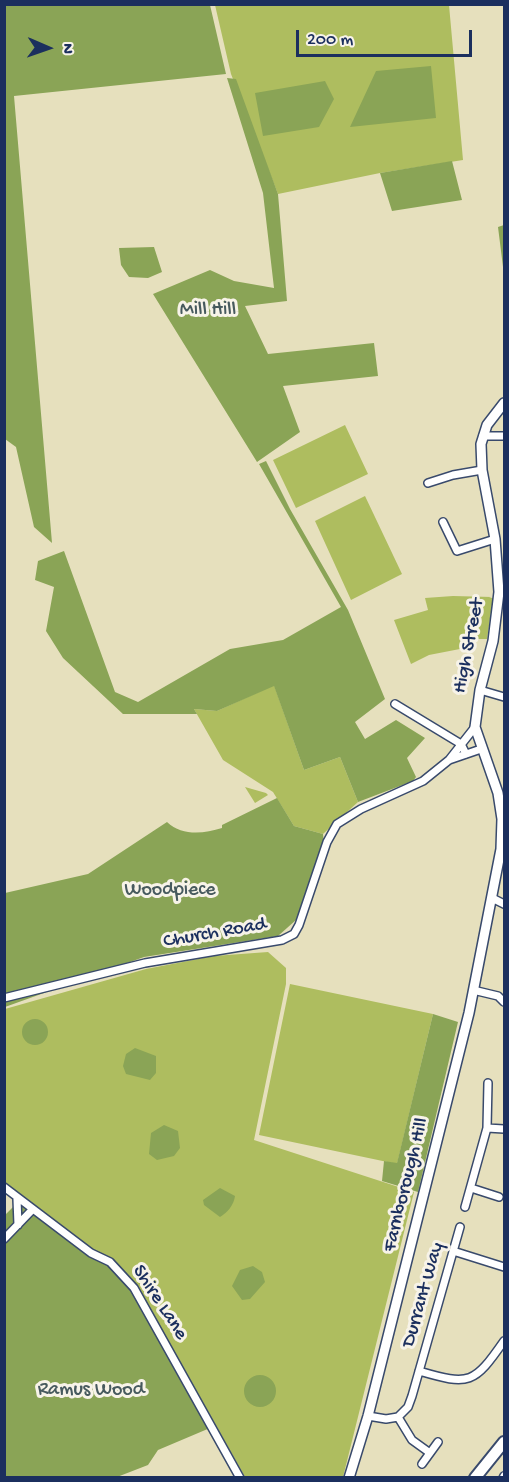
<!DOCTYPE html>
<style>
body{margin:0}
#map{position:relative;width:509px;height:1482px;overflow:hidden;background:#e6e0bd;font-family:"Gochi Hand",sans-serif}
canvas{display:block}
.frame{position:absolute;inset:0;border:6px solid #1b2f5e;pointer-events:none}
.north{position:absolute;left:18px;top:18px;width:60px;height:60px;-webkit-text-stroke:4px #f7f3e8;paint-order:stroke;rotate:92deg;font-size:16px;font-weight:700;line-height:24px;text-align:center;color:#1b2f5e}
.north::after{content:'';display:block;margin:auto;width:21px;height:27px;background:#1b2f5e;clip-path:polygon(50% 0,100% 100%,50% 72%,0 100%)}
.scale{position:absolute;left:296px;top:30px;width:176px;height:27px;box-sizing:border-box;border:3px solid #1b2f5e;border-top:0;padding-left:8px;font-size:18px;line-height:21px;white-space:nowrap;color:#1b2f5e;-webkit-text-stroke:4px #f7f3e8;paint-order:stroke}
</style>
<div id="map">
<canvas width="509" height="1482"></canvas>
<div class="frame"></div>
<div class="north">N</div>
<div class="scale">200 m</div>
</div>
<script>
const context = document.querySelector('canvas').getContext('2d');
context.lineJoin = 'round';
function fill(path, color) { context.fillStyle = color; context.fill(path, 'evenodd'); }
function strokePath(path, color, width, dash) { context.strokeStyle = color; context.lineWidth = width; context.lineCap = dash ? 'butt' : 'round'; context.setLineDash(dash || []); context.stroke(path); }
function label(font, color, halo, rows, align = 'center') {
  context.font = font + ' "Gochi Hand",sans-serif'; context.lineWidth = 6; context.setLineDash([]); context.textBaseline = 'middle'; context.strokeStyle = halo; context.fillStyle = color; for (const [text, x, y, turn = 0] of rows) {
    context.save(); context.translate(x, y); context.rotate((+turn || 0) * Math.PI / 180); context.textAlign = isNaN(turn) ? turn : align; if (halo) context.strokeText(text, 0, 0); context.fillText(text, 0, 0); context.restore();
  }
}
fill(new Path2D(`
 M215 5H449L463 160 380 173 278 194 231 74Z
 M345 425 368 474 296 508 273 460Z
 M365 496 402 574 351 600 315 521Z
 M453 596 492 597 489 598H493L487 639H465V648L429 655 411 664 394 620 428 610 425 598Z
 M274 685 304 770 340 757 358 802 323 834 294 826 273 792 223 760 194 709 217 711Z
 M245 787 266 793 268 795 255 803Z
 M268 952 286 968V984L254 1140 414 1192 343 1477H245L148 1305 135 1287 5 1182V1009L146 969 214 956Z
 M290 984 433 1014 397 1164 259 1135Z`), '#aebd5f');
fill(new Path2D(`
 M4 5H210L226 74 14 96 52 543 34 527 16 447 5 439Z
 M431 66 436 118 350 127 376 71Z
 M227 78 236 79 278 194 287 301 245 306 268 354 374 343 378 376 283 386 300 432 257 462 153 294 210 270 234 281 274 288 263 193Z
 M325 81 334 99 319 127 263 136 255 93Z
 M452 161 462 200 392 211 380 173Z
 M504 225V275L498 227Z
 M154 247 162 272 148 278 129 277 121 265 119 248Z
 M266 461 290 509 348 610 385 699 355 722 365 739 396 720 425 738 407 758 416 777 413 781 358 802 340 757 304 770 274 686 217 711 194 709 197 714H123L63 658 46 631 54 587 35 580 38 561 64 551 115 692 138 702 230 649 283 640 341 607 259 464Z
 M277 798 294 826 323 834 324 844 296 920 278 936 144 957 5 1007V893L88 874 167 822C182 836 203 834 222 828V825Z
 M433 1014 458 1022 418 1192 382 1181 384 1161 397 1163Z
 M22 1032a13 13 0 1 1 26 0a13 13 0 1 1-26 0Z
 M135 1048 156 1056V1073L150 1080 126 1074 123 1066 126 1054Z
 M164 1125 178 1131 180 1148 174 1156 157 1160 149 1154 151 1133Z
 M220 1188 235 1196C234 1205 227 1213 220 1217L204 1205 203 1200Z
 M17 1203 90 1255 109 1264 133 1290 210 1428 158 1450 148 1465 117 1477 5 1478 4 1216Z
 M253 1266 262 1272 265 1282 250 1299 242 1300 232 1286 240 1270Z
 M244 1391a16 16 0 1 1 32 0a16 16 0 1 1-32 0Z`), '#8aa456');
const minor = new Path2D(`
 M483 436H504
 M428 483 453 475 482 470
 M443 522 457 551 495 539
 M480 690 504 697
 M395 704 461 744 466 754
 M449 760 475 727
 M492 898 504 904
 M473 990 498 996 504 1002
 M4 998 145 963 282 940 294 934 299 925 327 842 337 824 361 809 423 781 449 760 481 749
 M487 1128 504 1129
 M4 1187 91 1253 110 1262 134 1288 240 1478
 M471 1188 499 1197
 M17 1199 18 1225
 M465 1207 487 1128 488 1083
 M4 1239 32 1210
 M453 1251 504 1267
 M419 1371C470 1386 474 1384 504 1341
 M368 1416 386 1419 398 1417 412 1440 430 1453 438 1442
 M398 1417 408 1407 412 1396 460 1227
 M422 1464 430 1453
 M503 1478 504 1476`);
const major = new Path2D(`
 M349 1478 368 1416 469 1013 501 849 502 819 498 793 475 727 480 690 493 641 499 592 495 539 482 470 481 444 487 425 504 403`);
const highway = new Path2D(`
 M475 1478 504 1442`);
strokePath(minor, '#394a6c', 10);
strokePath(major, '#394a6c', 12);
strokePath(highway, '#394a6c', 14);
strokePath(minor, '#fff', 7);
strokePath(major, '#fff', 9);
strokePath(highway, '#fff', 10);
label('20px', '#475a5e', '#f7f3e8', [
 ["Mill Hill",208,311],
 ["Woodpiece",170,891],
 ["Ramus Wood",91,1391]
]);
label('20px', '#1b2f5e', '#f7f3e8', [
 ["High Street",470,646,-79],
 ["Church Road",215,934,-10],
 ["Farnborough Hill",407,1185,-76],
 ["Durrant Way",424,1295,-74],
 ["Shire Lane",159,1303,57]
]);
</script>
